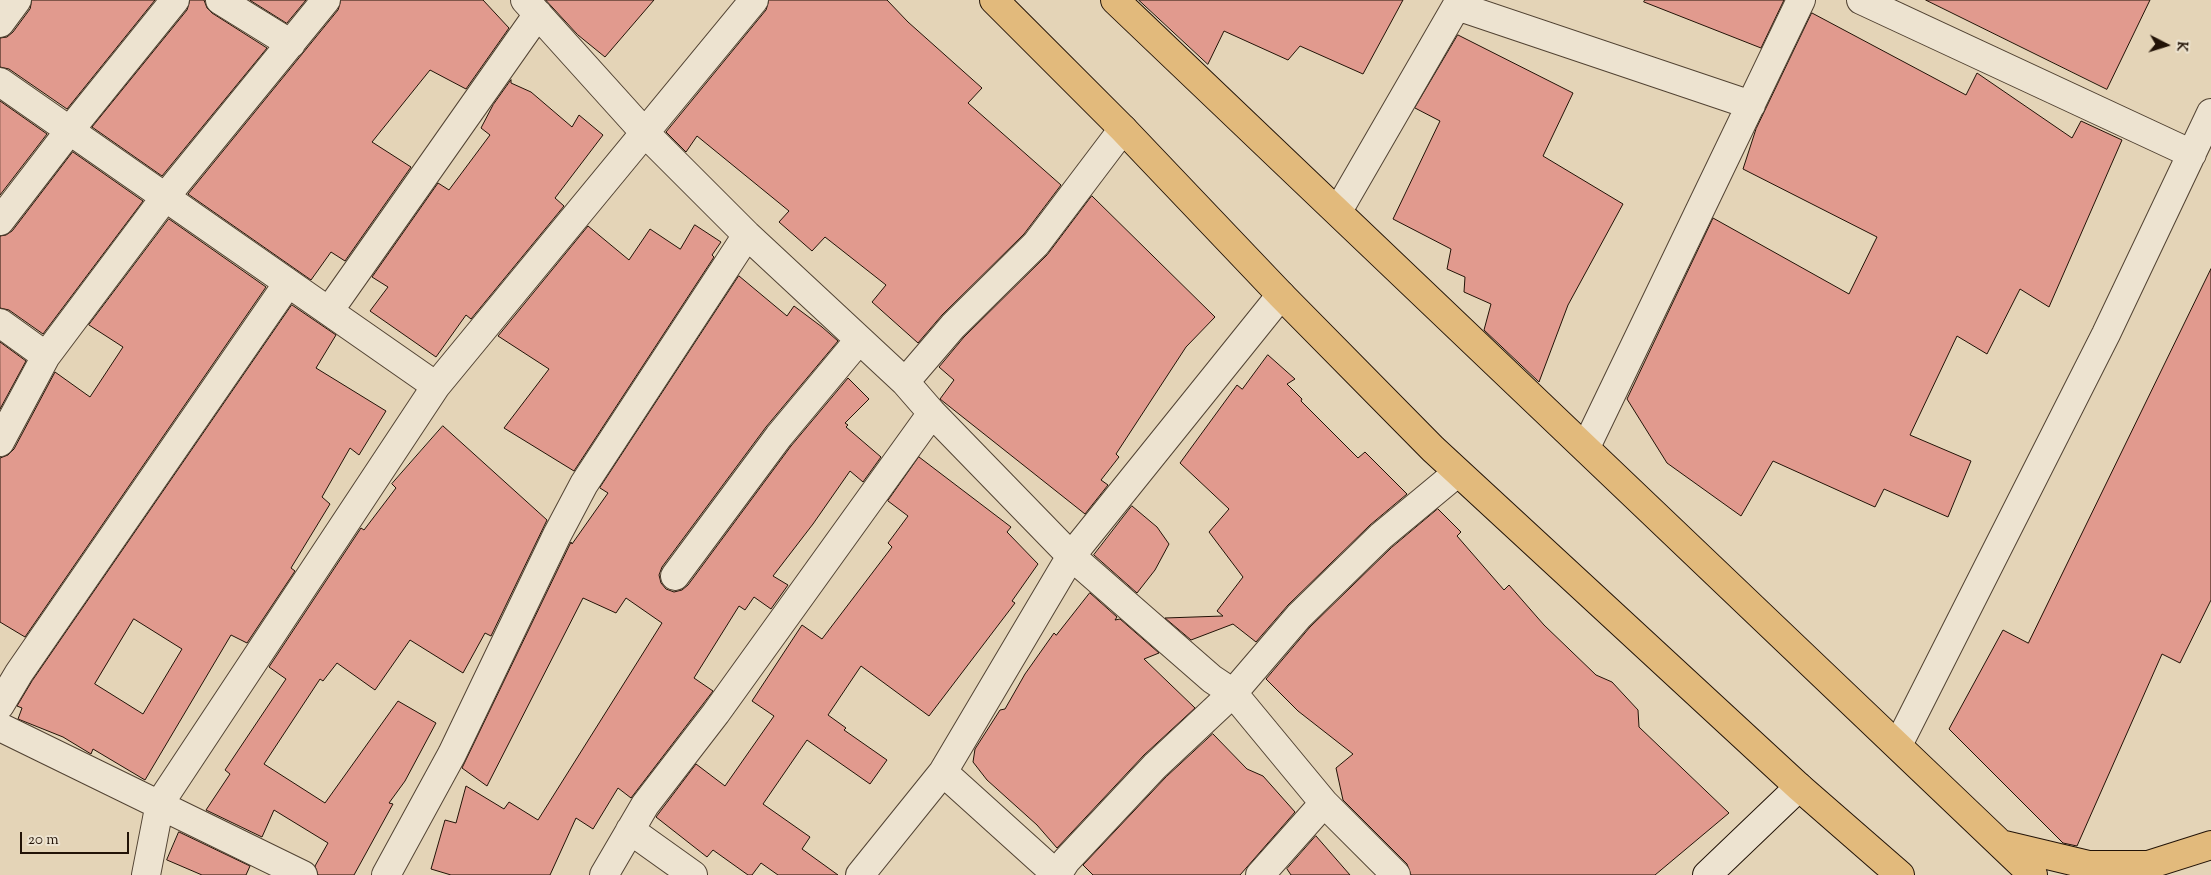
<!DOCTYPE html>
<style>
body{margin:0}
#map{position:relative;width:2211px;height:875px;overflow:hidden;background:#e4d4b7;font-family:"Sorts Mill Goudy",serif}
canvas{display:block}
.north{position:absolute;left:2141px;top:20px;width:50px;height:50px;-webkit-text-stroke:4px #ede3d0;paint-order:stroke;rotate:95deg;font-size:14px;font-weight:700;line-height:20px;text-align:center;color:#221307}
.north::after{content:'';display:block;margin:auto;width:18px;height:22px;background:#221307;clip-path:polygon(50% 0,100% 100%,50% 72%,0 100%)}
.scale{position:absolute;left:20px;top:832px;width:109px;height:22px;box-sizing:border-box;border:2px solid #221307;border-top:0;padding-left:6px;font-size:15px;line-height:18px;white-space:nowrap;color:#221307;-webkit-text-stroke:4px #ede3d0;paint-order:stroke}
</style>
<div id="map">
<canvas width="2211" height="875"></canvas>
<div class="north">K</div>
<div class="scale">20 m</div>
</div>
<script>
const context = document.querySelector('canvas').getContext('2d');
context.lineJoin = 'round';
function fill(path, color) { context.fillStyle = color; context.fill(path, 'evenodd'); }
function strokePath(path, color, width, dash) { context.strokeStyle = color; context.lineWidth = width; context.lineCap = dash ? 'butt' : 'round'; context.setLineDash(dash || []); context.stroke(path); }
const building = new Path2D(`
 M32 0H155L67 109 9 69 0 67V38L7 37 13 32 30 9Z
 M190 0H204L207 8 212 13 267 48 162 176 92 127 187 10Z
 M250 0H306L287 23Z
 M341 0H483L509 28 466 89 430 70 372 142 411 167 345 261 331 252 311 280 188 194 338 10Z
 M546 0H654L605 57 578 35Z
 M769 0H887L908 22 982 88 968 103 1061 185 1024 234 942 315 918 343 872 302 886 285 825 237 812 251 779 222 789 211 697 136 686 152 666 132 766 10Z
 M1139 0H1403L1363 74 1300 46 1288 60 1224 31 1208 64Z
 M1645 0H1784L1761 48 1644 2Z
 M1926 0H2150L2107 89Z
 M1812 13 1966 95 1977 73 2072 138 2081 121 2122 140 2049 307 2020 289 1987 354 1957 336 1910 435 1971 461 1948 517 1884 489 1875 507 1773 461 1741 516 1667 463 1627 399 1713 218 1849 294 1877 237 1743 169 1756 129Z
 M1458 35 1573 93 1543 156 1623 204 1568 305 1539 382 1484 330 1491 304 1464 292 1465 277 1447 269 1451 249 1393 219 1440 121 1415 108Z
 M511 80V83L531 92 572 127 579 115 603 135 555 198 564 206 471 319 466 315 436 357 370 311 388 287 372 277 438 183 449 190 490 135 481 128 493 105Z
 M0 101 47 134 0 195Z
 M73 152 143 201 43 334 9 310 0 308V236L6 235 12 231Z
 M1092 196 1215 317 1186 347 1116 454 1119 457 1101 480 1108 485 1085 514 940 399 954 380 939 367 964 337 1047 255Z
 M169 219 266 287 25 637 0 622V458L8 455 14 449 55 372 90 397 123 347 89 325Z
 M695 225 721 242 712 255 714 257 574 471 504 428 549 369 498 336 588 226 629 260 650 229 680 249Z
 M2211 269V600L2180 663 2162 654 2077 846 2063 843 1949 729 2003 630 2028 643Z
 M739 276 787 316 794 306 822 327 838 341 766 427 662 567 659 575 661 583 666 589 674 592 682 590 688 585 791 446 848 378 869 399 845 423 848 425 846 427 881 457 863 482 850 471 813 524 773 576 788 585 771 609 754 597 745 610 739 606 694 678 713 691 631 798 618 788 593 829 576 818 550 875H451L431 869 445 820 456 823 466 786 504 809 509 802 538 820 662 623 626 598 616 613 583 598 487 786 462 768 571 542 572 544 608 493 600 488Z
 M292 305 336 335 316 368 386 411 359 455 350 448 322 497 330 504 291 568 295 571 247 643 231 635 145 780 93 749 91 754 63 737 18 719 22 708 17 706 32 681ZM134 619 182 649 143 714 95 684Z
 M0 342 26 361 0 409Z
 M1268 355 1295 379 1287 384 1302 399 1301 401 1358 458 1365 452 1407 494 1370 525 1288 605 1256 642 1233 624 1191 640 1165 618 1223 616 1217 611 1243 577 1209 532 1229 509 1180 463 1237 385 1242 389Z
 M443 426 547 520 491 636 485 633 463 673 410 640 375 690 337 663 323 681 320 679 264 764 325 803 398 701 436 723 405 781 389 803 393 804 354 875H318L315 866 328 843 274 810 262 837 206 810 230 774 225 770 286 679 269 667 361 528 364 530 396 488 392 484Z
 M919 457 1011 527 1007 532 1038 564 1012 601 1015 603 929 716 861 666 828 715 846 728 844 730 887 760 870 784 807 740 763 804 810 837 802 849 838 875H778L761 863 752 875H748L713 850 707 857 656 817 696 764 725 786 774 716 752 701 802 625 822 639 892 547 888 543 908 516 888 501Z
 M1132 506 1157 527 1169 544 1155 570 1137 593 1094 555Z
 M1438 509 1461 532 1457 536 1504 590 1509 585 1544 625 1596 675 1612 682 1638 710 1639 727 1729 813 1655 875H1411L1407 864 1343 800 1336 768 1353 754 1298 711 1266 679 1310 627 1391 548Z
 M1090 593 1117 617 1115 620 1120 619 1159 653 1144 659 1195 708 1144 755 1057 848 1037 825 987 780 973 762 975 749 1000 710 1005 709 1025 674 1054 633 1056 635Z
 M1213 734 1247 769 1263 776 1295 812 1240 875H1093L1083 865 1166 777Z
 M179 832 250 866 246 875H202L167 860Z
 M1316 836 1350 875H1291L1287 869Z`);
fill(building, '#e19a8e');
strokePath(building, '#221307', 1);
const street = new Path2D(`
 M220 0 291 44
 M525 0 645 133 747 235 905 382 932 413 1071 556 1212 679 1233 693 1324 803 1396 875
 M1861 0 2192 154
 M1457 6 1751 105
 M0 23 17 0
 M0 82 436 386
 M1338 211 1460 0
 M0 221 70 130 175 0
 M329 311 538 14
 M0 323 46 356
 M905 382 953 326 1036 244 1123 129
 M0 442 46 356 166 196 326 0
 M1586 447 1801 0
 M675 576 779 436 859 340
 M0 705 19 673 288 283
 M0 727 303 875
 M1898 745 2106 334 2211 113
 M943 772 1057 875
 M630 830 693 875
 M146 875 160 803 436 386 754 0
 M386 875 452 754 557 535 584 484 747 235
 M604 875 645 805 716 713 932 413
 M860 875 943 772 1071 556 1281 295
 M1057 875 1066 861 1155 766 1233 693 1299 616 1381 536 1457 473
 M1260 875 1324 803`);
const secondary = new Path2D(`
 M1707 875 1799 787`);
const primary = new Path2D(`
 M994 0 1123 129 1281 295 1433 449 1799 787 1900 875
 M1115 0 2033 875
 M2001 844 2089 865H2148L2211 845`);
strokePath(street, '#524333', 30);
strokePath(secondary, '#221307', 30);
strokePath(primary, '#221307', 30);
strokePath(street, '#ede3d0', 28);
strokePath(secondary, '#ede3d0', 28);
strokePath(primary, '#e2ba7c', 28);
</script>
